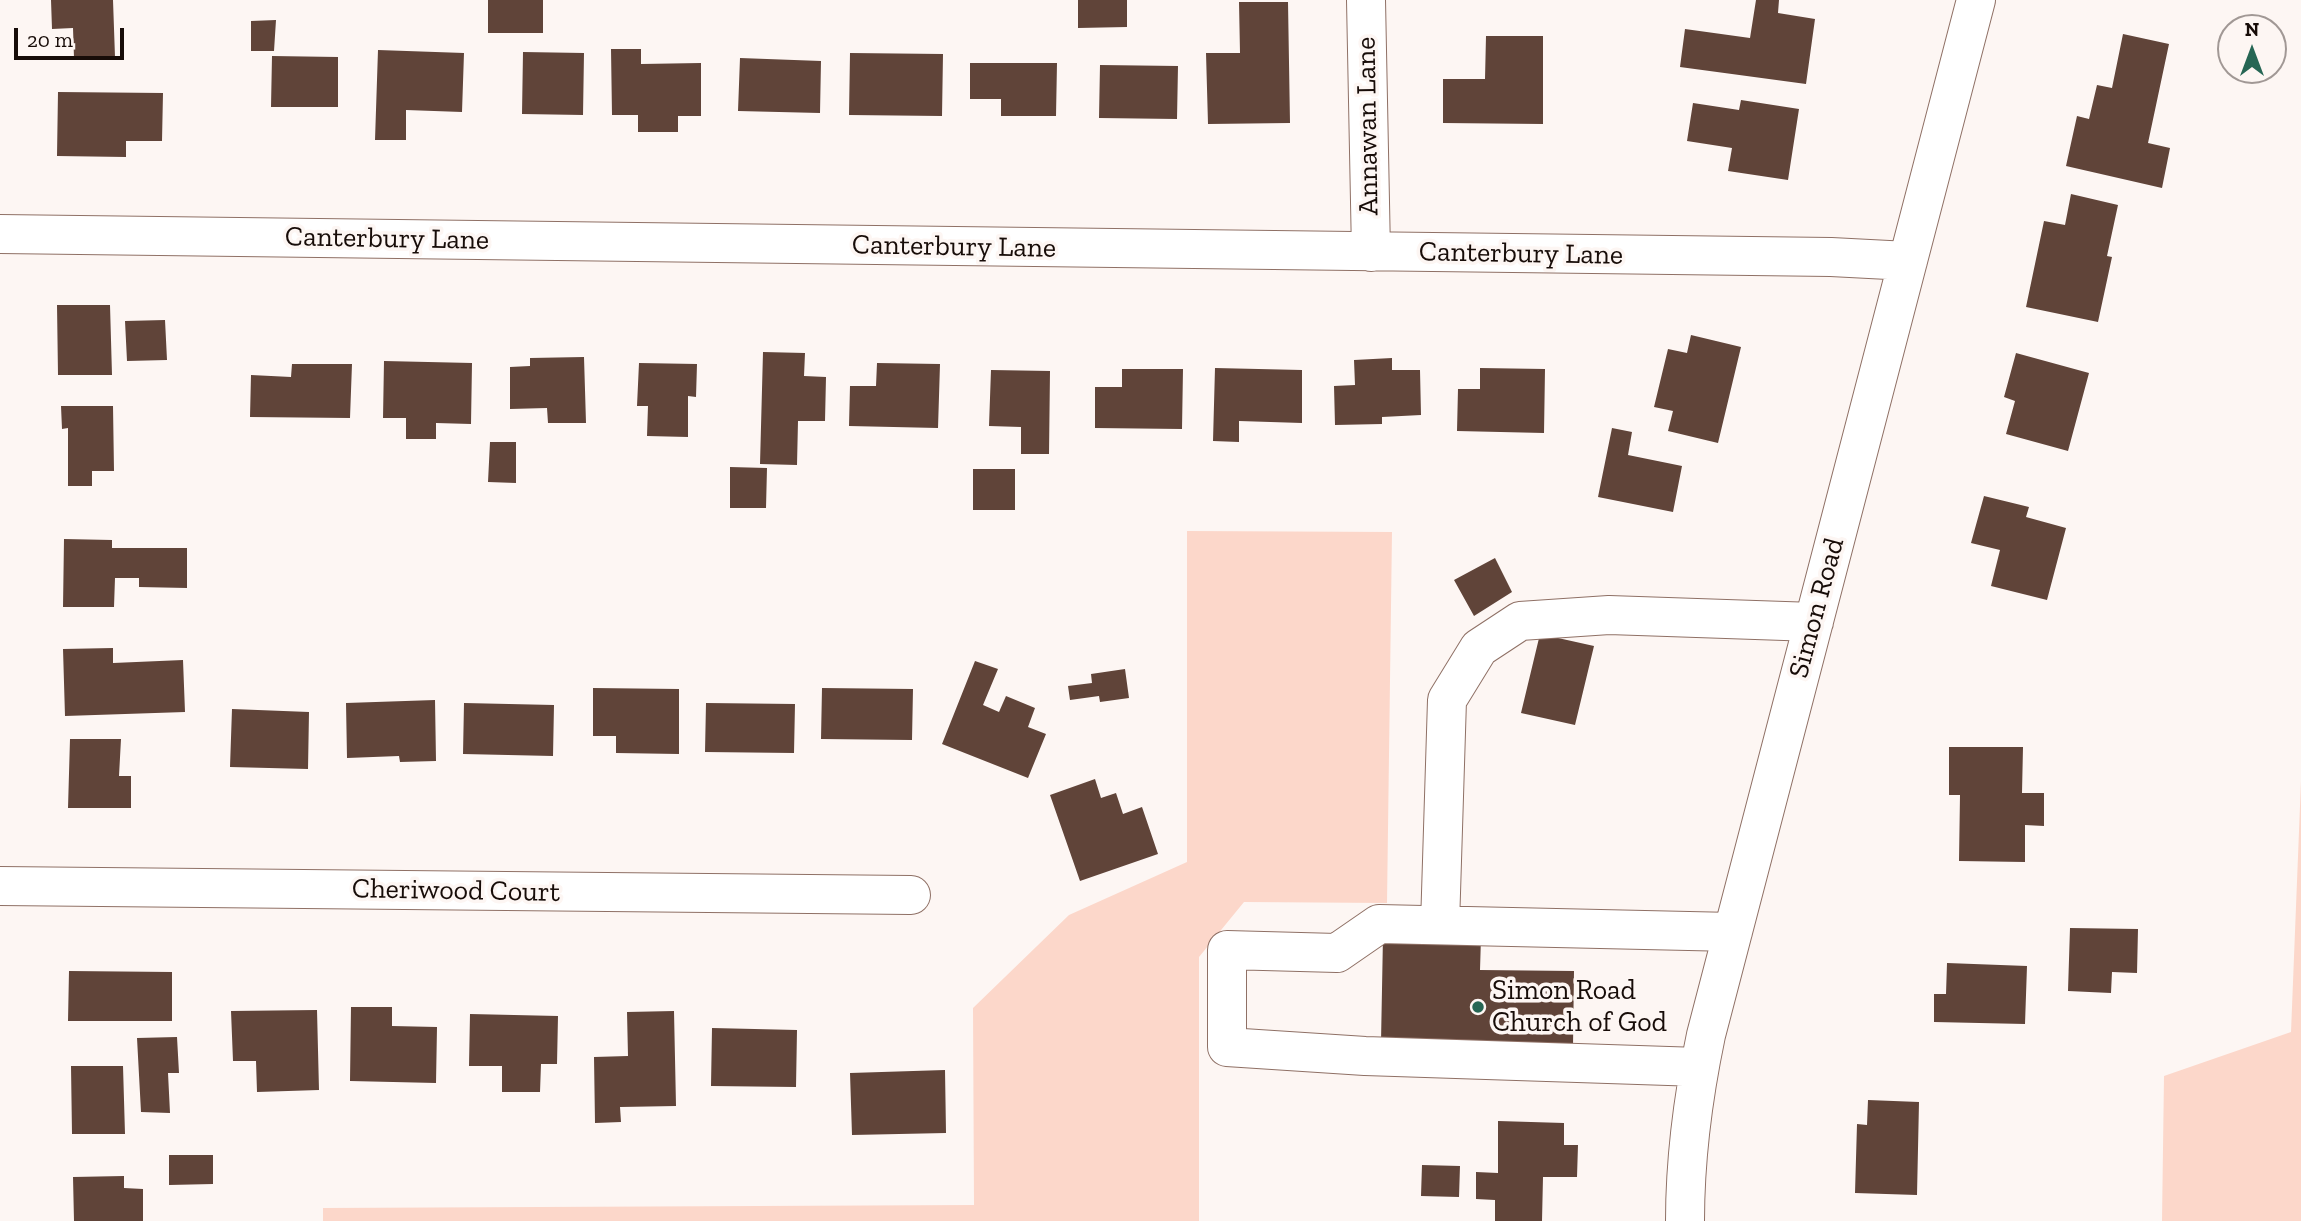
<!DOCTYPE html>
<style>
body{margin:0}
#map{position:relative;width:2301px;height:1221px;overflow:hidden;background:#fdf6f3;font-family:"Zilla Slab",serif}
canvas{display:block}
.north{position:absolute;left:2217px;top:14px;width:70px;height:70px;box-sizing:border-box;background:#fdf6f3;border:2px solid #a19895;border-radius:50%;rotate:0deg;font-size:19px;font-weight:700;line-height:28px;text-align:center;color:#170c08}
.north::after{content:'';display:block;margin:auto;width:24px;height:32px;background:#266654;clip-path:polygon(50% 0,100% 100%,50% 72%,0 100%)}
.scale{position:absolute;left:14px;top:28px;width:110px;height:32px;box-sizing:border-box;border:4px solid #170c08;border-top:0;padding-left:9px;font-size:21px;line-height:24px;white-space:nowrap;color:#170c08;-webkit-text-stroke:5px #fdf6f3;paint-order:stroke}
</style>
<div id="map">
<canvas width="2301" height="1221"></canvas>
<div class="north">N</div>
<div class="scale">20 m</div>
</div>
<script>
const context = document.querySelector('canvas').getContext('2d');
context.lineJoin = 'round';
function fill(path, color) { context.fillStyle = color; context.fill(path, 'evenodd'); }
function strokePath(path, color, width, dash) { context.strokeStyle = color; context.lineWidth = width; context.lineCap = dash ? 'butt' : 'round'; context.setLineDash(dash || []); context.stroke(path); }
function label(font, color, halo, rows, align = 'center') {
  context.font = font + ' "Zilla Slab",serif'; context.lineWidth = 7; context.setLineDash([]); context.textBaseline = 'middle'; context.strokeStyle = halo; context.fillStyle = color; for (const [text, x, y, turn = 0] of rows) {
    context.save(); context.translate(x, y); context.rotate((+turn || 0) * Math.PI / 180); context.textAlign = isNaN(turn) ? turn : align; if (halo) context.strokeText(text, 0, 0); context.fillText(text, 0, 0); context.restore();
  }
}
fill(new Path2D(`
 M1187 531 1392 532 1387 903 1244 902 1199 957V1221H323V1208L974 1205 973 1008 1069 915 1187 862Z
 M2301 781V1221H2162L2164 1076 2291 1032Z`), '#fcd7ca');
fill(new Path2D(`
 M51 0H113L115 57 74 58 73 28 52 29Z
 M488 0H543V33H488Z
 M1078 0H1127V27L1078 28Z
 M1756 0H1779L1778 13 1815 19 1806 84 1680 67 1685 29 1750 38Z
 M1239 2H1288L1290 123 1208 124 1206 53H1240Z
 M276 20 274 51H251V21Z
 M2123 34 2169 44 2148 143 2170 148 2162 188 2066 166 2077 116 2089 119 2097 85 2112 88Z
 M1486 36H1543V124L1443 123V79H1485Z
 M611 49H641V64L701 63V116H678V132H638V115H612Z
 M378 50 464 53 462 112 406 110V140H375Z
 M523 52 584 53 583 115 522 114Z
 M850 53 943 54 942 116 849 115Z
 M272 56 338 57V107H271Z
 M740 58 821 61 820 113 738 111Z
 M970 63H1057L1056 116H1001V99H970Z
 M1100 65 1178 66 1177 119 1099 118Z
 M58 92 163 93 162 141H126V157L57 156Z
 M1741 100 1799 109 1788 180 1728 171 1732 148 1687 141 1693 103 1739 110Z
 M2071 194 2118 205 2107 256 2112 257 2098 322 2026 307 2044 221 2065 225Z
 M57 305H110L112 375H58Z
 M165 320 167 360 127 361 125 321Z
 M1691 335 1741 347 1718 443 1668 431 1673 411 1654 407 1668 349 1687 353Z
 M763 352 805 353 804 376 826 377 825 421H798L797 465 760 464Z
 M2016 353 2089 373 2068 451 2006 434 2015 401 2004 397Z
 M584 357 586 423H548L547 408 510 409V367L530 366V358Z
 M1392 358V370H1420L1421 415 1382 417V424L1335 425 1334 386 1355 385 1354 360Z
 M384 361 472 363 471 424 436 423V439H406V418H383Z
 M639 363 697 364 696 397 688 396V437L647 436 648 406H637Z
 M877 363 940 364 938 428 849 426 850 386H876Z
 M292 364H352L350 418 250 417 251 375 291 377Z
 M1215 368 1302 370V423L1239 421V442L1213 441Z
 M1480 368 1545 369 1544 433 1457 431 1458 389H1480Z
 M1122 369H1183L1182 429 1095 428V387H1122Z
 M991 370 1050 371 1049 454H1021V427L989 426Z
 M61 406H113L114 471H92V486H68V428L62 429Z
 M1612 428 1632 432 1628 455 1682 466 1673 512 1598 497Z
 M490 442H516V483L488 482Z
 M730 467 767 468 766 508H730Z
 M973 469H1015V510H973Z
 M1984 496 2029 507 2026 517 2066 528 2047 600 1991 586 2000 550 1971 543Z
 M64 539 112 540V548H187V588L139 587V578H115L114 607H63Z
 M1495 558 1512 592 1474 616 1454 580Z
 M1540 634 1594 646 1575 725 1521 713Z
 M113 648V663L183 660 185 712 65 716 63 649Z
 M975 661 998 669 983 705 999 712 1006 696 1035 708 1028 727 1046 734 1028 778 942 744Z
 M1125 669 1129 698 1100 702 1099 696 1070 700 1068 686 1092 683 1091 674Z
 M593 688 679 689V754L616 753V736H593Z
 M822 688 913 689 912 740 821 739Z
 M435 700 436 761 400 762 399 756 347 758 346 703Z
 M464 703 554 705 553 756 463 754Z
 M706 703 795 704 794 753 705 752Z
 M232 709 309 712 308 769 230 767Z
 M70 739H121L119 776H131V808H68Z
 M1949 747H2023L2022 793H2044V826L2025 825V862L1959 861 1960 795H1949Z
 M1095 779 1101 798 1116 793 1123 814 1142 807 1158 854 1080 881 1050 795Z
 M2070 928 2138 929 2137 973 2112 972 2111 993 2068 991Z
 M1383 936 1481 937 1480 970 1574 971 1573 1046 1381 1042Z
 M1947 963 2027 966 2025 1024 1934 1022V994H1946Z
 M69 971 172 972V1021H68Z
 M351 1007H392V1026L437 1027 436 1083 350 1081Z
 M317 1010 319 1090 257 1092 256 1061H233L231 1011Z
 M674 1011 676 1106 620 1107 621 1122 595 1123 594 1057 628 1056 627 1012Z
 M470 1014 558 1016 557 1064H541L540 1092H502V1066H469Z
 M712 1028 797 1030 796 1087 711 1086Z
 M177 1037 179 1073H168L170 1113 141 1112 137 1038Z
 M71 1066H123L125 1134H72Z
 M945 1070 946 1133 852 1135 850 1073Z
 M1868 1100 1919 1102 1917 1195 1855 1193 1857 1124 1867 1125Z
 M1498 1121 1564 1123V1145H1578L1577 1177H1543L1542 1221H1495V1200L1476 1199V1172L1498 1173Z
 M169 1155H213V1184L169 1185Z
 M1422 1165 1460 1166 1459 1197 1421 1196Z
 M124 1176V1188L143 1189V1221H74L73 1177Z`), '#604439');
const minor = new Path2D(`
 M1366 0 1371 252
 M0 234 1831 257 1908 261
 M0 886 911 895
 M1440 925 1447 700 1479 648 1520 621 1609 615 1814 622
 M1699 1067 1365 1056 1227 1047V950L1337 953 1379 924 1733 932
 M1685 1221C1685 1158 1693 1097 1706 1035L1976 0`);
strokePath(minor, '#8f7065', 40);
strokePath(minor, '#fff', 38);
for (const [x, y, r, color] of [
 [1478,1007,7,"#266654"]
]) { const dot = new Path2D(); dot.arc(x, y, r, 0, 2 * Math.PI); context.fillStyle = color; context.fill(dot); strokePath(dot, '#fdf6f3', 2.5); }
label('28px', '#170c08', '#fdf6f3', [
 ["Annawan Lane",1368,126,-91],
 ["Canterbury Lane",387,239,1],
 ["Canterbury Lane",954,247,1],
 ["Canterbury Lane",1521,254,1],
 ["Simon Road",1817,608,-75],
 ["Cheriwood Court",456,891,1]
]);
label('28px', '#170c08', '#fdf6f3', [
 ["Simon Road",1492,991],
 ["Church of God",1492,1023]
], 'left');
</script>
